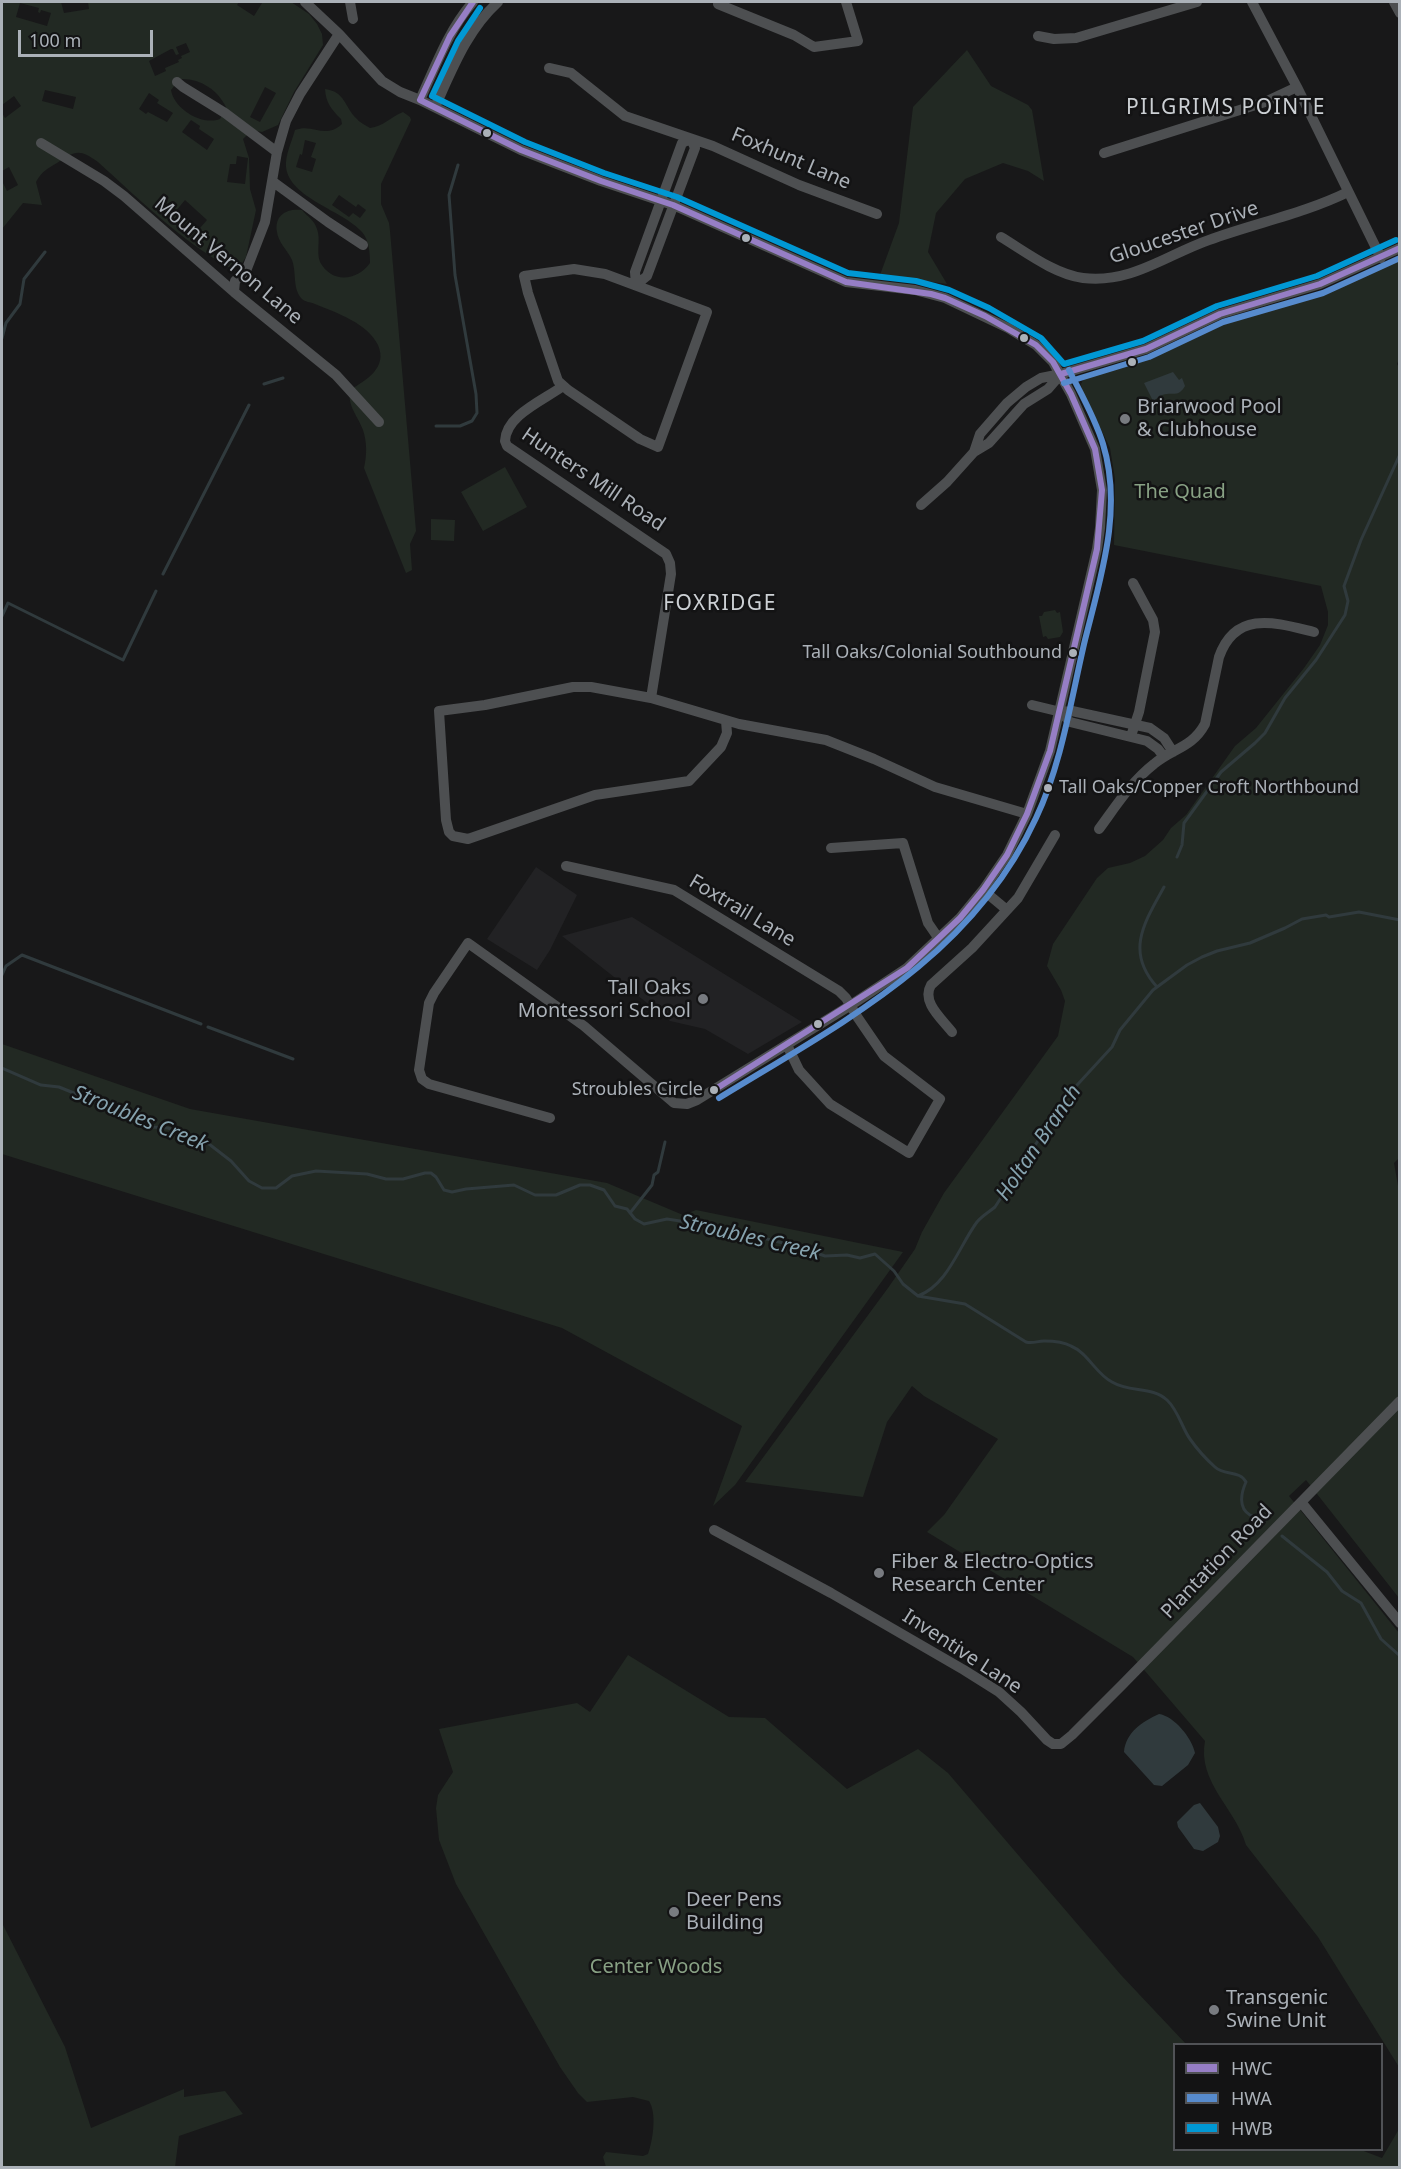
<!DOCTYPE html>
<style>
body{margin:0}
#map{position:relative;width:1401px;height:2169px;overflow:hidden;background:#181819;font-family:"Noto Sans",sans-serif}
canvas{display:block}
.frame{position:absolute;inset:0;border:3px solid #abb1b8;pointer-events:none}
.legend{position:absolute;left:1173px;top:2043px;width:210px;height:108px;box-sizing:border-box;background:#131314;border:2px solid #505256;margin:0;padding:8px 10px;list-style:none;font-size:18px;color:#abb1b8}
.legend li{display:flex;align-items:center;gap:12px;height:30px}
.legend b{width:30px;border:2px solid #505256}
.scale{position:absolute;left:18px;top:30px;width:135px;height:27px;box-sizing:border-box;border:3px solid #abb1b8;border-top:0;padding-left:8px;font-size:18px;line-height:21px;white-space:nowrap;color:#abb1b8;-webkit-text-stroke:4px #131314;paint-order:stroke}
</style>
<div id="map">
<canvas width="1401" height="2169"></canvas>
<div class="frame"></div>
<ul class="legend">
<li><b style="height:8px;background:#967ec5"></b>HWC</li>
<li><b style="height:8px;background:#578bcd"></b>HWA</li>
<li><b style="height:8px;background:#0098d4"></b>HWB</li>
</ul>
<div class="scale">100 m</div>
</div>
<script>
const context = document.querySelector('canvas').getContext('2d');
context.lineJoin = 'round';
function fill(path, color) { context.fillStyle = color; context.fill(path, 'evenodd'); }
function strokePath(path, color, width, dash) { context.strokeStyle = color; context.lineWidth = width; context.lineCap = dash ? 'butt' : 'round'; context.setLineDash(dash || []); context.stroke(path); }
function label(font, color, halo, rows, align = 'center') {
  context.font = font + ' "Noto Sans",sans-serif'; context.lineWidth = 5; context.setLineDash([]); context.textBaseline = 'middle'; context.strokeStyle = halo; context.fillStyle = color; for (const [text, x, y, turn = 0] of rows) {
    context.save(); context.translate(x, y); context.rotate((+turn || 0) * Math.PI / 180); context.textAlign = isNaN(turn) ? turn : align; if (halo) context.strokeText(text, 0, 0); context.fillText(text, 0, 0); context.restore();
  }
}
fill(new Path2D(`
 M536 867 577 895 550 950 537 970 487 939Z
 M632 917 802 1022 748 1054 705 1029 670 1021 562 936Z`), '#222224');
fill(new Path2D(`
 M2 2H61L64 13 89 9 88 2H109L110 3 119 2H239L237 5 254 16 262 3 260 2H291L309 14 317 24 322 34 323 45 294 92 278 125 262 132 252 130 243 139 249 158 250 189 256 210 246 257 241 265 230 268C180 240 140 200 98 162 79 148 75 151 57 163 47 169 42 171 36 182L42 205 23 203 2 229V181L7 191 18 185 9 167 2 171V113L5 118 21 106 14 96 2 105ZM20 3 39 8 38 12 40 13 41 10 51 13 47 26 16 17ZM186 43 190 52 181 56 182 58 178 60 179 62 165 68 166 71 155 76 149 61 171 49H173L176 55 179 54 176 47ZM180 79C200 78 218 90 226 107L220 119C202 126 174 109 171 90ZM265 87 276 93 260 122 250 117ZM45 90 76 97 73 109 42 101ZM149 93 159 100 157 103 173 113 167 122 148 112 146 114 139 109ZM191 120 200 126 199 129 214 139 207 150 182 132ZM237 156 248 158 245 184 227 182 230 164H236ZM185 200 207 220 200 228 185 218 183 219 175 212Z
 M967 50 991 86 1028 105 1032 110 1044 181 1028 171 1003 163 965 179 936 213 928 252 947 284 880 275 899 223 913 107Z
 M325 89C346 92 344 107 357 119 360 123 366 125 370 128 384 126 389 118 403 112L410 117 411 120 381 184V204L389 223 390 231 416 531 410 544 412 570 406 573 364 468C367 455 367 442 363 430 358 416 347 406 350 390 366 380 388 368 378 345 367 323 337 313 315 304 310 302 305 302 302 299 292 288 297 274 292 260 288 251 278 242 277 232 274 215 287 208 302 210 307 216 315 221 317 229 321 239 316 252 320 262 332 284 357 281 370 263 370 253 369 240 362 232 344 211 289 198 286 167 285 155 292 141 295 130 314 123 324 140 342 124L341 119C331 109 326 103 325 89ZM305 140 316 143 311 157 316 159 312 172 296 167 300 154 302 155ZM339 195 356 207 358 204 366 210 360 218 353 213 349 217 332 205Z
 M1399 257 1400 357 1397 364 1400 369V1157L1394 1163 1400 1197 1399 1598 1306 1480 1289 1496 1399 1633V2067L1318 1937 1246 1845C1236 1809 1197 1782 1205 1741L1133 1657 927 1532 944 1515 998 1439 924 1396 912 1386 887 1422 863 1497 745 1482 888 1288 915 1249 922 1232 944 1193 1058 1036 1065 1001 1061 990 1047 966 1053 944 1097 878 1108 868 1130 863 1145 856 1163 840 1171 828 1186 815 1235 746 1256 728 1304 668 1320 645 1328 625V612L1321 586 1114 545 1115 479 1110 448 1082 390 1081 384 1084 378 1147 360 1224 322 1326 292Z
 M505 467 527 507 483 531 461 492Z
 M431 519 455 520 454 541 431 540Z
 M1055 610 1057 613 1060 612 1063 632 1060 637 1048 639 1046 636 1043 637 1039 616H1042L1044 612Z
 M2 1044 190 1109 607 1183 683 1215 696 1210 903 1252 735 1485 713 1506 742 1426 562 1328 2 1154Z
 M628 1655 729 1717 765 1718 847 1789 918 1749 948 1773 1121 1975 1186 2044H1174V2150H1361L1382 2158 1399 2129V2167H606L603 2157 606 2152 643 2156 648 2154C653 2140 657 2113 649 2101L633 2097 587 2102 578 2093 560 2067 456 1884 439 1840 436 1808 438 1795 453 1772 439 1729 577 1703 590 1712Z
 M2 1923 65 2047 91 2128 184 2089V2097L225 2091 243 2114 179 2136 175 2167H2Z`), '#222923');
fill(new Path2D(`
 M1173 372 1179 380 1182 378 1185 386C1179 396 1176 393 1167 394 1161 394 1157 399 1153 401L1144 383Z
 M1159 1714C1174 1716 1192 1738 1195 1753L1188 1765 1162 1786 1154 1785 1124 1752C1126 1732 1142 1722 1159 1714Z
 M1200 1803 1218 1827 1220 1836 1218 1842 1203 1851 1194 1849 1178 1827 1177 1822 1194 1805Z`), '#303a3d');
strokePath(new Path2D(`
 M2 338 6 323 20 304 24 279 45 252
 M264 384 283 378
 M436 426H460L472 421 477 413 476 394 455 275 449 195 458 165
 M163 574 249 405
 M2 616 8 603 123 660 156 591
 M1177 857 1182 845 1184 823 1221 772 1255 743 1265 733 1285 698 1316 660 1345 615 1348 601 1344 586 1361 540 1400 454
 M2 975 6 966 22 955 201 1024
 M1157 987C1125 952 1144 923 1164 887
 M208 1027 293 1059
 M2 1068 41 1085 59 1087 101 1104 120 1109 152 1127 168 1128 209 1144 231 1161 249 1181 262 1188H276L292 1176 316 1171 367 1174 386 1179H403L425 1173H431L436 1177 444 1190 452 1192 466 1189 514 1185 535 1195H556L580 1185H590L604 1190 615 1206 627 1209 635 1219 644 1224 667 1219 719 1227 799 1247 825 1256 847 1255 860 1258 875 1254 894 1271 903 1284 918 1296 965 1304 1026 1342C1033 1344 1037 1341 1044 1341 1052 1341 1064 1342 1071 1346 1088 1353 1096 1374 1112 1382 1130 1393 1152 1386 1167 1400 1178 1410 1182 1428 1190 1439 1197 1449 1206 1459 1215 1467 1224 1476 1240 1470 1246 1482 1241 1493 1238 1508 1250 1515 1254 1517 1261 1518 1265 1520
 M630 1213 652 1185 654 1175 658 1172 665 1142
 M918 1296C948 1285 959 1246 977 1222 982 1216 989 1212 995 1207L1067 1096 1112 1047 1120 1030 1153 990 1187 965 1202 957 1217 951 1250 943 1285 928 1302 919 1326 915 1329 917 1359 912 1400 920
 M1282 1536 1327 1572 1342 1591 1361 1603 1381 1639 1400 1656`), '#303a3d', 3);
strokePath(new Path2D(`
 M305 2 339 34 382 81 400 92 420 100 521 150 601 181 673 205 846 282 915 290 945 298 1008 328 1036 345 1053 362 1071 394 1095 449 1102 490 1100 528 1097 549 1050 751 1027 814 1007 855 983 890 960 918 907 968 851 1005 697 1100 687 1104 674 1103 584 1026 468 943 434 993 429 1003 419 1070 422 1079 429 1084 550 1118
 M350 2 353 19
 M719 2 718 4 794 35 814 47 858 41 846 2
 M1252 2 1297 87 1381 258
 M1394 2 1400 13
 M1038 36 1054 39 1076 38 1197 2
 M549 68 571 73 625 116 713 146 799 185 877 214
 M177 82 183 87 225 113 277 152
 M420 100C435 67 449 29 473 2
 M435 107C452 70 467 30 498 2
 M691 139 695 148 647 276 636 285 635 272 682 143Z
 M41 143 104 181 124 196 234 292 336 375 379 422
 M1104 153 1265 102 1297 87
 M272 181 328 222 363 245
 M1001 237C1026 252 1054 274 1083 278 1131 284 1166 255 1209 240 1255 223 1303 214 1348 192
 M574 269 605 274 707 312 658 447 640 439 568 390 558 381 528 293 524 276Z
 M234 292 235 281 246 271 265 222 277 152 286 121 300 94 339 34
 M563 386C544 400 506 415 505 441L507 446 666 554 670 563 671 574 651 698
 M974 452 980 434 1007 403 1026 387 1041 378 1061 374 1146 349 1220 314 1320 284 1400 248
 M921 505 947 482 974 452 989 443 1024 404 1048 389 1061 374
 M1032 705 1061 712 1070 722 1147 741 1158 749 1164 757
 M1061 712 1072 711 1150 728 1164 738 1173 752
 M726 721 727 733 721 747 689 781 595 795 468 839 453 836 449 832 446 820 439 711 485 705 573 687H591L651 698 739 724 826 740 874 759 935 787 1027 814
 M1131 736 1139 712 1155 632 1153 620 1133 583
 M1099 829C1116 806 1131 782 1154 764 1173 748 1192 748 1205 724L1219 657C1236 609 1277 623 1314 632
 M831 848 903 843 928 923 939 939
 M566 866 674 890 839 991 846 998 858 1018 884 1056 940 1099 909 1153 830 1104 799 1070 787 1045
 M983 890 1007 910
 M952 1032C942 1019 921 1002 931 985L972 948 1018 898 1055 835
 M1301 1502 1400 1623
 M714 1530 831 1593 964 1670 999 1692 1021 1712 1047 1740 1053 1744H1061L1072 1735 1122 1685 1400 1401`), '#4d4f51', 10);
strokePath(new Path2D(`
 M473 2 450 36 420 100 521 150 601 181 673 205 846 282 931 294 945 298 985 316 1036 345 1053 362 1071 394 1095 449 1102 490 1097 549 1050 751 1027 814 1007 855 983 890 960 918 907 968 714 1090
 M1061 374 1146 349 1220 314 1320 284 1400 248`), '#967ec5', 6);
strokePath(new Path2D(`
 M1064 383 1149 357 1223 322 1323 293 1400 258
 M719 1098C843 1022 972 957 1036 818 1062 763 1071 699 1085 640 1101 576 1123 509 1103 444 1095 418 1081 394 1069 370`), '#578bcd', 6);
strokePath(new Path2D(`
 M480 8 458 41 432 96 525 142 604 173 677 197 848 273 916 281 949 290 989 308 1041 338 1064 364 1143 341 1217 306 1317 276 1396 240`), '#0098d4', 6);
for (const [x, y, r, color] of [
 [487,133,5,"#abb1b8"],
 [746,238,5,"#abb1b8"],
 [1024,338,5,"#abb1b8"],
 [1132,362,5,"#abb1b8"],
 [1125,419,6,"#787b80"],
 [1073,653,5,"#abb1b8"],
 [1048,788,5,"#abb1b8"],
 [703,999,6,"#787b80"],
 [818,1024,5,"#abb1b8"],
 [714,1090,5,"#abb1b8"],
 [879,1573,6,"#787b80"],
 [674,1912,6,"#787b80"],
 [1214,2010,6,"#787b80"]
]) { const dot = new Path2D(); dot.arc(x, y, r, 0, 2 * Math.PI); context.fillStyle = color; context.fill(dot); strokePath(dot, '#131314', 2); }
label('18px', '#abb1b8', '#131314', [
 ["Tall Oaks/Colonial Southbound",1062,653],
 ["Tall Oaks/Copper Croft Northbound",1059,788,"left"],
 ["Stroubles Circle",703,1090]
], 'right');
label('20px', '#abb1b8', '#131314', [
 ["Foxhunt Lane",791,159,23],
 ["Gloucester Drive",1184,233,-19],
 ["Mount Vernon Lane",228,261,40],
 ["Hunters Mill Road",593,480,34],
 ["Foxtrail Lane",742,911,31],
 ["Plantation Road",1217,1562,-46],
 ["Inventive Lane",962,1652,33]
]);
label('20px', '#abb1b8', '#131314', [
 ["Briarwood Pool",1137,407],
 ["& Clubhouse",1137,430],
 ["Tall Oaks",691,988,"right"],
 ["Montessori School",691,1011,"right"],
 ["Fiber & Electro-Optics",891,1562],
 ["Research Center",891,1585],
 ["Deer Pens",686,1900],
 ["Building",686,1923],
 ["Transgenic",1226,1998],
 ["Swine Unit",1226,2021]
], 'left');
label('20px', '#88a184', '#131314', [
 ["The Quad",1180,492],
 ["Center Woods",656,1967]
]);
context.letterSpacing = '1.5px';
label('21px', '#ccd0d4', '#131314', [
 ["PILGRIMS POINTE",1226,108],
 ["FOXRIDGE",720,604]
]);
context.letterSpacing = '0px';
label('italic 21px', '#86a3af', '#131314', [
 ["Stroubles Creek",140,1119,22],
 ["Holtan Branch",1039,1143,-56],
 ["Stroubles Creek",750,1238,13]
]);
</script>
